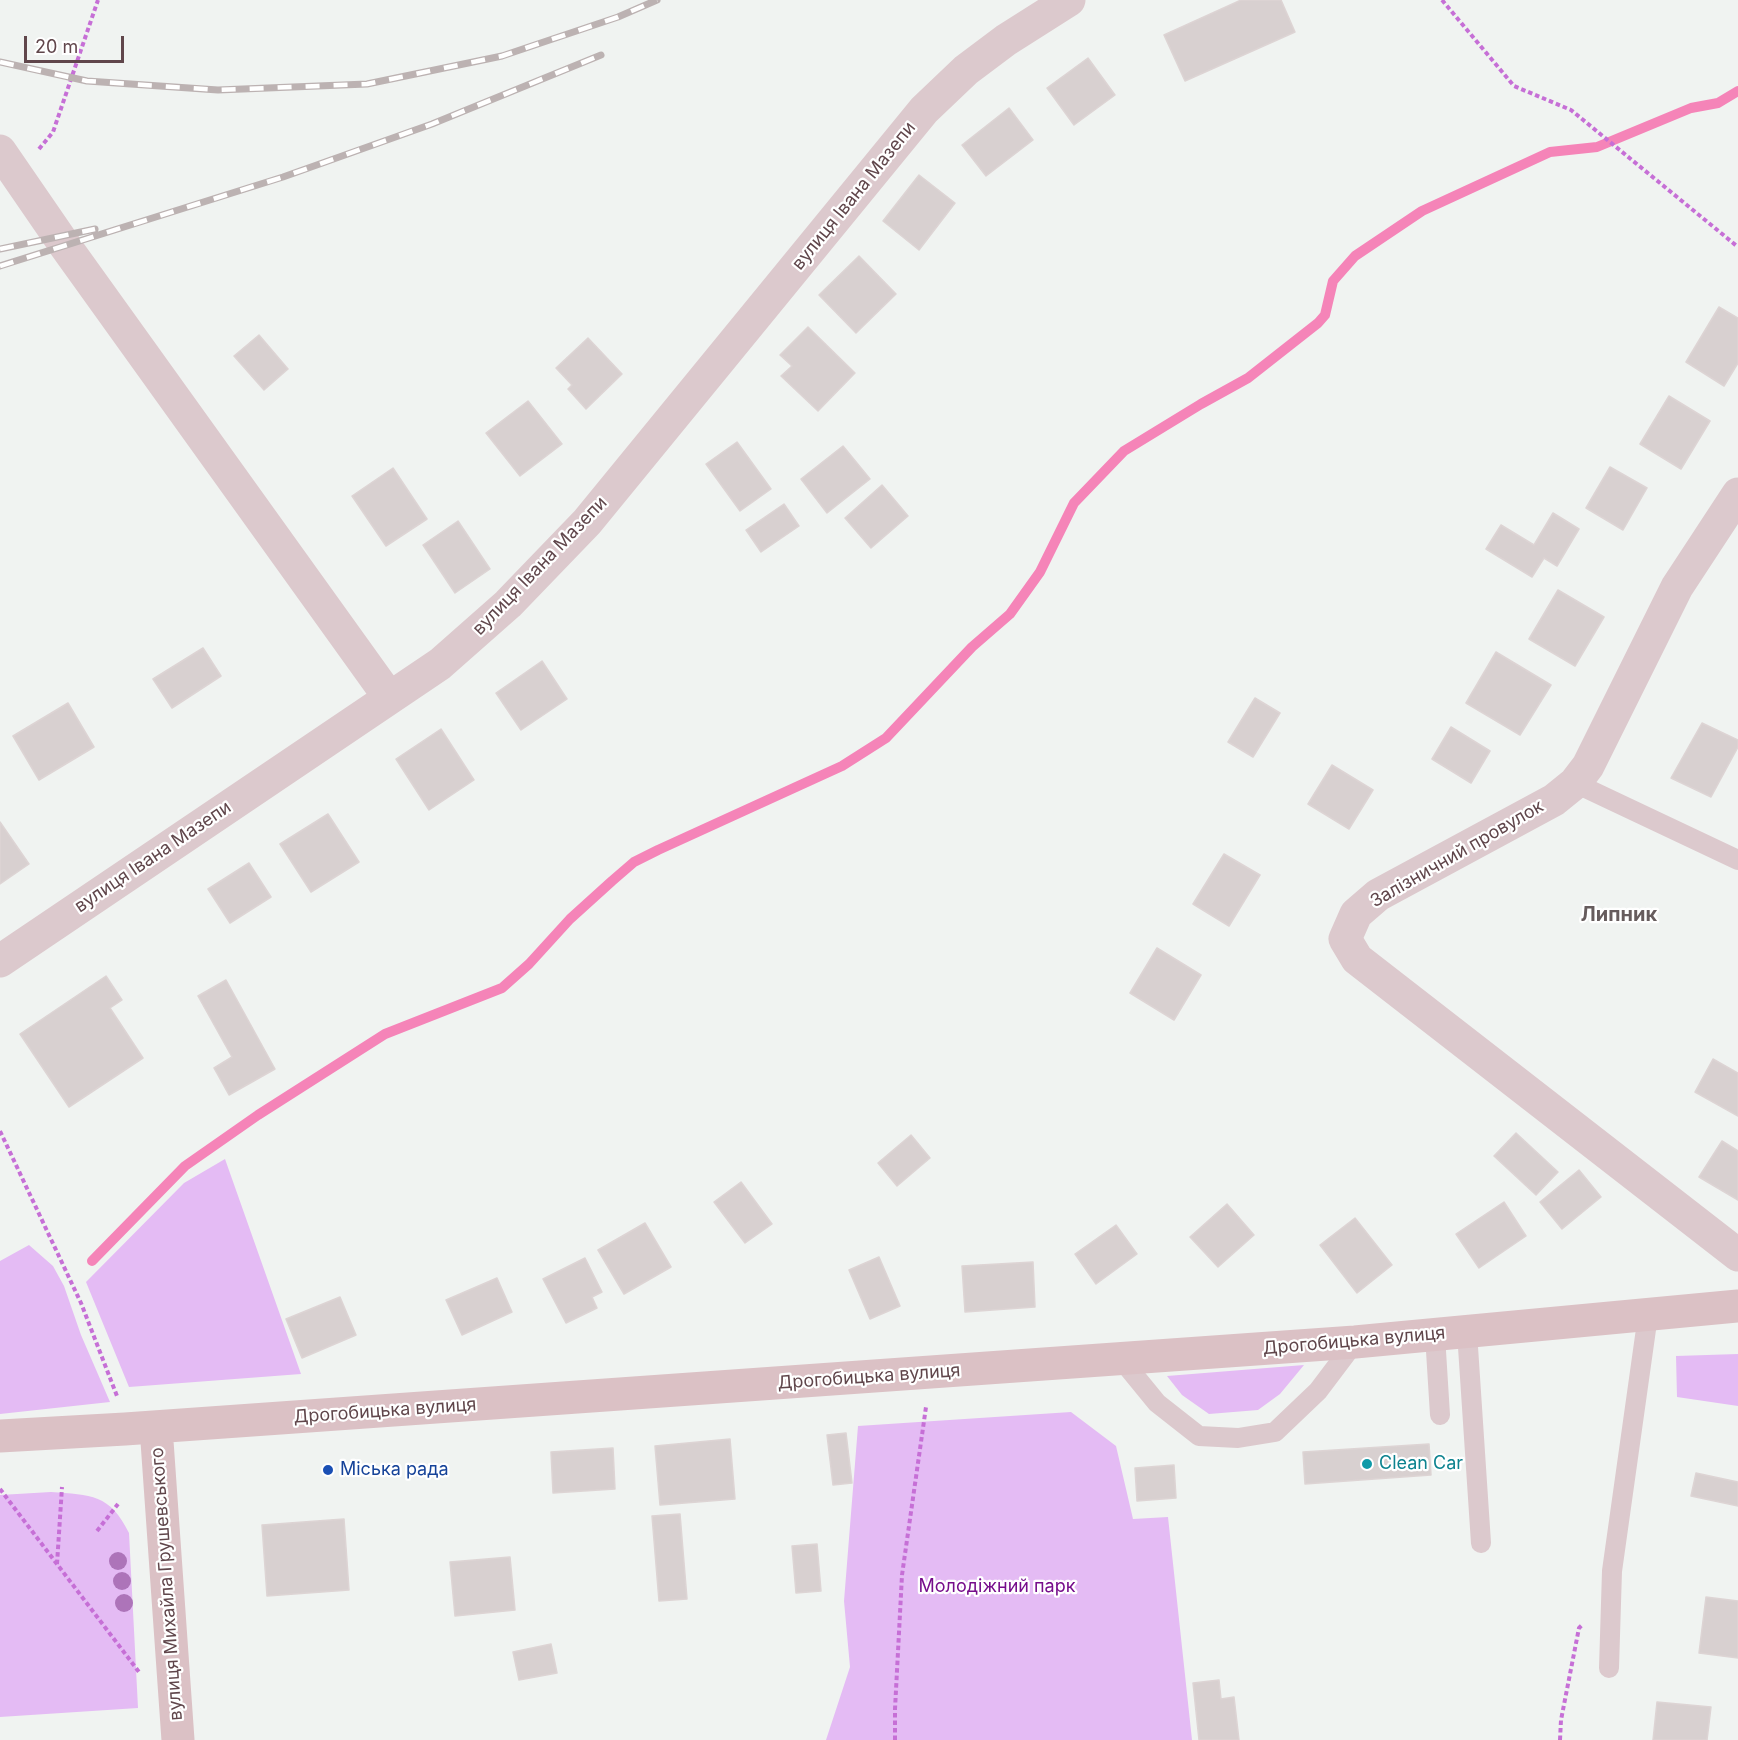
<!DOCTYPE html>
<meta charset="utf-8">
<style>
body{margin:0}
#map{position:relative;width:1738px;height:1740px;overflow:hidden;background:#f0f3f1;font-family:Inter,sans-serif}
canvas{display:block}
.scale{position:absolute;left:24px;top:36px;width:100px;height:27px;box-sizing:border-box;border:3px solid #60464b;border-top:0;padding-left:8px;font-size:18px;line-height:21px;white-space:nowrap;color:#60464b;-webkit-text-stroke:4px #fff;paint-order:stroke}
</style>
<div id="map">
<canvas width="1738" height="1740"></canvas>
<div class="scale">20 m</div>
</div>
<script>
const context = document.querySelector('canvas').getContext('2d');
context.lineJoin = 'round';
function fill(path, color) { context.fillStyle = color; context.fill(path, 'evenodd'); }
function strokePath(path, color, width, dash) { context.strokeStyle = color; context.lineWidth = width; context.lineCap = dash ? 'butt' : 'round'; context.setLineDash(dash || []); context.stroke(path); }
function label(font, color, halo, rows, align = 'center') {
  context.font = font + ' Inter,sans-serif'; context.lineWidth = 4.5; context.setLineDash([]); context.textBaseline = 'middle'; context.strokeStyle = halo; context.fillStyle = color; for (const [text, x, y, turn = 0] of rows) {
    context.save(); context.translate(x, y); context.rotate((+turn || 0) * Math.PI / 180); context.textAlign = isNaN(turn) ? turn : align; if (halo) context.strokeText(text, 0, 0); context.fillText(text, 0, 0); context.restore();
  }
}
fill(new Path2D(`
 M225 1159 301 1374 129 1387 86 1282 184 1183Z
 M29 1245 53 1266 64 1286 81 1335 110 1402 0 1414V1261Z
 M1738 1354V1406L1677 1397 1676 1356Z
 M1304 1365 1280 1394 1258 1410 1209 1414 1182 1395 1167 1376Z
 M1071 1412 1116 1446 1133 1519 1168 1517 1192 1740H826L850 1667 844 1601 858 1426Z
 M51 1492C91 1495 110 1494 129 1533L138 1708 0 1717V1495Z`), '#e4bbf4');
strokePath(new Path2D(`
 M92 1261 185 1166 258 1115 385 1034 502 988 529 964 570 919 612 881 634 862 658 850 842 766 886 738 972 647 1010 614 1040 572 1074 503 1124 451 1201 404 1248 378 1318 323 1325 315 1333 281 1355 256 1422 211 1550 152 1597 147 1691 108 1718 103 1738 91`), '#f584b8', 10);
const building = new Path2D(`
 M1241 0H1281L1295 32 1185 81 1164 35Z
 M1088 58 1115 95 1074 125 1047 88Z
 M1009 108 1033 140 986 176 962 145Z
 M919 175 955 203 919 250 883 221Z
 M859 256 896 294 856 333 819 295Z
 M1719 307 1738 318V363L1724 386 1686 362Z
 M808 327 855 373 818 411 781 376 792 366 780 355Z
 M259 335 288 369 264 390 234 356Z
 M588 338 622 374 586 409 568 389 572 385 556 368Z
 M1669 396 1710 421 1681 469 1640 444Z
 M528 401 562 444 520 476 486 433Z
 M737 442 771 489 740 511 706 464Z
 M843 446 870 479 827 513 801 479Z
 M1610 467 1647 488 1623 530 1586 508Z
 M393 468 427 519 386 546 352 496Z
 M882 485 908 516 871 548 845 518Z
 M784 504 799 526 761 552 746 530Z
 M1553 513 1579 529 1557 566 1544 558 1532 577 1486 549 1501 525 1534 545Z
 M458 521 490 569 455 593 423 545Z
 M1558 590 1604 617 1575 666 1529 639Z
 M203 648 221 676 172 708 153 679Z
 M1496 652 1551 685 1520 735 1466 703Z
 M542 661 567 699 521 730 496 693Z
 M1255 698 1280 713 1253 757 1228 742Z
 M68 703 94 747 39 780 13 736Z
 M1702 723 1738 740V747L1711 797 1671 778Z
 M1451 727 1490 751 1471 783 1432 759Z
 M441 729 474 780 429 810 396 759Z
 M1332 765 1373 790 1349 829 1308 804Z
 M328 814 359 862 311 892 280 844Z
 M0 822 29 864 0 884Z
 M1224 854 1260 875 1229 926 1193 904Z
 M249 863 271 897 230 923 208 889Z
 M1157 948 1201 975 1174 1020 1130 993Z
 M106 976 122 1000 110 1008 143 1058 69 1107 20 1034Z
 M226 980 275 1069 229 1095 214 1068 232 1057 198 996Z
 M1713 1059 1738 1073V1116L1695 1092Z
 M1516 1133 1558 1172 1536 1195 1494 1156Z
 M911 1135 930 1158 897 1186 878 1163Z
 M1722 1141 1738 1151V1200L1699 1177Z
 M1579 1170 1601 1197 1562 1229 1540 1202Z
 M741 1182 772 1224 745 1243 714 1202Z
 M1504 1202 1526 1236 1479 1268 1456 1234Z
 M1227 1204 1254 1235 1218 1267 1190 1237Z
 M1355 1218 1392 1265 1357 1293 1320 1245Z
 M645 1223 671 1267 624 1294 598 1250Z
 M1116 1225 1137 1254 1096 1284 1075 1254Z
 M879 1257 900 1306 870 1319 849 1270Z
 M585 1258 602 1292 592 1297 597 1308 566 1323 543 1279Z
 M1033 1262 1035 1307 965 1312 962 1266Z
 M497 1278 512 1312 462 1335 446 1300Z
 M340 1297 356 1335 302 1358 286 1319Z
 M846 1433 852 1483 833 1485 827 1435Z
 M730 1439 735 1499 660 1505 655 1446Z
 M1429 1444 1431 1475 1305 1484 1303 1452Z
 M613 1448 615 1489 553 1493 551 1452Z
 M1174 1465 1176 1498 1137 1501 1135 1468Z
 M1696 1473 1738 1482V1506L1691 1496Z
 M680 1514 687 1599 659 1601 652 1516Z
 M344 1519 349 1590 267 1596 262 1525Z
 M817 1544 821 1591 796 1593 792 1546Z
 M510 1557 515 1610 455 1616 450 1562Z
 M1706 1597 1738 1601V1658L1699 1653Z
 M551 1644 557 1673 519 1680 513 1652Z
 M1219 1680 1221 1699 1234 1697 1239 1740H1199L1193 1683Z
 M1657 1702 1711 1707 1707 1740H1653Z`);
fill(building, '#d8d0d0');
strokePath(building, '#ddd4d4', 1.5);
strokePath(new Path2D(`
 M1442 0 1514 86 1571 110 1738 247
 M39 149 53 132 98 0
 M0 1131 81 1303 117 1396
 M0 1489 139 1672
 M97 1531 118 1504
 M57 1564 62 1487
 M895 1740V1709L902 1575 926 1407
 M1560 1740 1561 1720 1579 1628 1583 1624`), '#c66fd6', 4, [4.5, 3]);
strokePath(new Path2D(`
 M1575 783 1738 860
 M1467 1332 1481 1543
 M1435 1335 1440 1415
 M1121 1359 1157 1403 1199 1436 1238 1438 1275 1432 1318 1391 1355 1342
 M1609 1668 1612 1571 1648 1315`), '#dcc9cd', 20);
strokePath(new Path2D(`
 M0 151 66 247 389 697
 M1738 494 1677 587 1588 766 1575 783 1554 800 1378 895 1356 914 1345 939 1357 959 1738 1255
 M0 961 440 664 508 604 587 522 924 110 966 70 1006 40 1069 0`), '#dcc9cd', 33);
strokePath(new Path2D(`
 M156 1427 178 1740
 M0 1436 125 1429 1355 1342 1738 1306`), '#dbc1c5', 33);
const rail = new Path2D(`
 M0 62 87 81 218 90 367 84 502 56 618 17 657 0
 M0 249 95 229
 M0 266 283 177 432 124 601 55`);
strokePath(rail, '#bcb2b2', 7);
strokePath(rail, '#fff', 4.5, [14]);
context.fillStyle = '#ad74b9';
for (const [x, y] of [
 [118,1561],
 [122,1581],
 [124,1603]
]) { context.beginPath(); context.arc(x, y, 9, 0, 2 * Math.PI); context.fill(); }
for (const [x, y, r, color] of [
 [1367,1464,6,"#0f9aa8"],
 [328,1470,6,"#1a4fb4"]
]) { const dot = new Path2D(); dot.arc(x, y, r, 0, 2 * Math.PI); context.fillStyle = color; context.fill(dot); strokePath(dot, '#fff', 2); }
label('18px', '#60464b', '#fff', [
 ["вулиця Івана Мазепи",854,196,-51],
 ["вулиця Івана Мазепи",540,566,-46],
 ["Залізничний провулок",1457,854,-30],
 ["вулиця Івана Мазепи",153,857,-34],
 ["Дрогобицька вулиця",1354,1341,-5],
 ["Дрогобицька вулиця",869,1377,-4],
 ["Дрогобицька вулиця",385,1411,-4],
 ["вулиця Михайла Грушевського",167,1584,-94]
]);
label('18px', '#0d838f', '#fff', [
 ["Clean Car",1379,1464]
], 'left');
label('18px', '#164399', '#fff', [
 ["Міська рада",340,1470]
], 'left');
label('18px', '#760d8b', '#fff', [
 ["Молодіжний парк",997,1587]
]);
label('bold 20px', '#665c5d', '#fff', [
 ["Липник",1619,915]
]);
</script>
